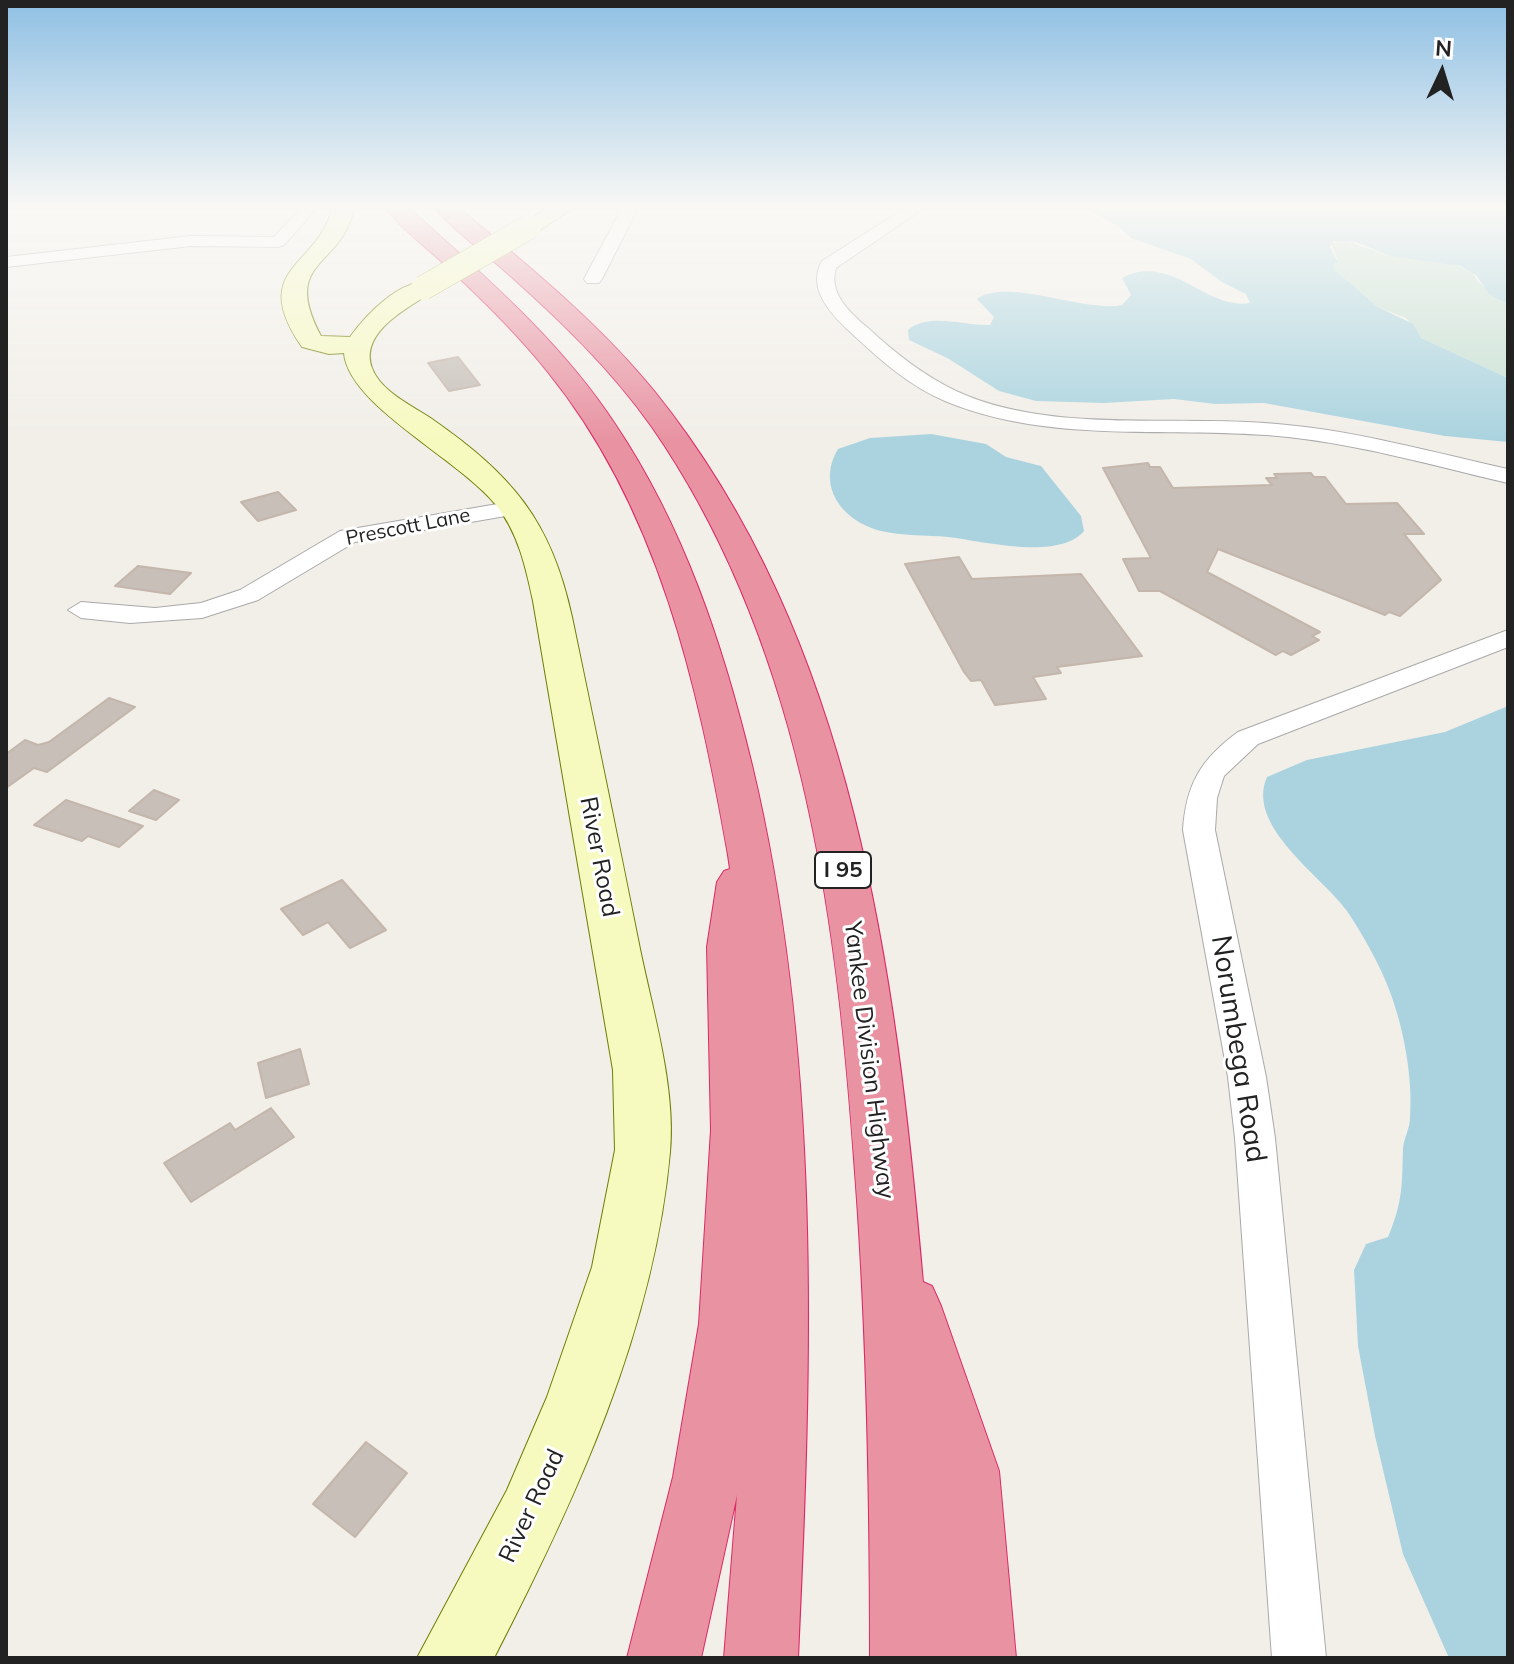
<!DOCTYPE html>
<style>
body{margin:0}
#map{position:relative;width:1514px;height:1664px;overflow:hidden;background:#f2efe9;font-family:Mulish,sans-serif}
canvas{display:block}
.frame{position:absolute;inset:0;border:8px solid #222;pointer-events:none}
.north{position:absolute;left:1402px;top:32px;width:80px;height:80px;-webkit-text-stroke:6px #fff;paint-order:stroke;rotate:4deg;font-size:22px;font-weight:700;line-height:32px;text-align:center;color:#222}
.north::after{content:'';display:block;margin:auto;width:28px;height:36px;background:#222;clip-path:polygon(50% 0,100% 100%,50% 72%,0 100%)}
</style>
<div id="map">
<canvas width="1514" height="1664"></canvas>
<div class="frame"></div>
<div class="north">N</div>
</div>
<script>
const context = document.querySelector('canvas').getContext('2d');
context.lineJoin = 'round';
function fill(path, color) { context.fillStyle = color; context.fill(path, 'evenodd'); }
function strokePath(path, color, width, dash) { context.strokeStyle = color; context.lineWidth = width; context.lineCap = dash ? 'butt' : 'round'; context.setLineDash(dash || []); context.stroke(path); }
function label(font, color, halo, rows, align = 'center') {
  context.font = font + ' Mulish,sans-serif'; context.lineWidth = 6; context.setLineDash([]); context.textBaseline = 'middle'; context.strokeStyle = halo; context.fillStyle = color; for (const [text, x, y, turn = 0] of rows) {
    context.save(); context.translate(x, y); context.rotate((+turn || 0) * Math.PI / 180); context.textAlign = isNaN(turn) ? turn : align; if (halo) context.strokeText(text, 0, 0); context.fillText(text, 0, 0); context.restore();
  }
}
fill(new Path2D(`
 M1343 240 1390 256 1446 262 1472 271 1478 282 1508 304V378L1421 338 1406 318 1378 307 1335 270 1333 266 1338 261 1331 243Z`), '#c6e0d4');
fill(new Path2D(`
 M1086 208H1508V304L1489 294 1476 275 1461 266 1390 256 1356 242 1334 241 1330 247 1338 262 1333 265 1335 270 1378 307 1413 324 1421 338 1508 378V442L1445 436 1264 403 1215 404 1174 399 1104 403 1036 401 999 391 949 359 909 340 908 330C928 312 966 326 990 325L994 317 977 299C1006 277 1086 313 1122 305L1131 295 1122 278C1172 252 1206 311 1250 303L1246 294 1222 282 1191 259 1131 238 1119 227Z
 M931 434 986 444 1006 457 1041 466 1081 516 1084 531C1059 561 982 541 948 537 926 535 902 536 881 531 842 521 816 486 838 449L870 438Z
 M1508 706V1658H1449L1403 1554 1375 1436 1358 1346 1354 1270 1366 1244 1388 1237C1403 1202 1402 1184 1403 1148 1404 1138 1410 1128 1410 1118 1413 1079 1404 1029 1390 992 1380 965 1363 935 1347 911 1322 876 1245 826 1267 777L1307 760 1445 732Z`), '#aad3df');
const building = new Path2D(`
 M458 357 480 385 449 391 428 363Z
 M1148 463 1150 467H1160L1173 488 1272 485 1266 478H1277L1274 474 1311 473 1314 477H1325L1346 504 1397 503 1424 534H1404L1441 580 1400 616 1389 612 1385 615 1218 549 1207 572 1320 632 1312 636 1319 640 1291 655 1283 651 1276 655 1160 591H1139L1123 559 1151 558 1103 468Z
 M278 492 296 510 258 521 241 502Z
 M959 557 972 579 1081 574 1142 656 1057 667 1061 673 1033 677 1046 699 995 705 981 680 971 681 964 672 905 564Z
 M138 566 191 573 170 594 115 586Z
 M109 698 135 707 47 772 34 768 6 788V754L25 740 38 745 49 742Z
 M154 790 179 800 156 820 129 811Z
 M66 800 143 826 119 847 88 836 82 841 34 825Z
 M342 880 386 930 350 948 328 922 303 935 281 909Z
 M300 1049 309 1084 266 1098 258 1063Z
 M271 1108 294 1137 191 1202 164 1163 230 1123 235 1130Z
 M366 1442 407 1473 355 1537 313 1504Z`);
fill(building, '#c7bfb8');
strokePath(building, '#c4b6ab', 2);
const street = new Path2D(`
 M301 208H317L284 245 278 247 191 246 6 267V257L191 236 274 237Z
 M622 208H638L602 279 599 283H587L584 279Z
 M905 208H924L836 268C828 293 850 313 868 328 895 353 923 375 956 391 1053 436 1183 413 1287 425 1362 432 1435 453 1508 469V483C1435 466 1362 445 1288 437 1174 425 1053 446 945 401 907 385 877 357 847 329 829 312 807 287 822 261Z
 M515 501 523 503 527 508 523 513 355 542 258 600 202 618 130 623 81 618 68 610 81 602 155 608 201 603 240 590 340 531Z
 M1508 630V647L1258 744 1224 776 1217 798 1215 830 1266 1077 1275 1138 1326 1658H1272L1235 1138 1228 1077 1183 830C1186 784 1201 759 1238 732Z`);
const secondary = new Path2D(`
 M332 208H354C342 269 280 258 321 336L350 337C365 316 402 276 431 283L435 288 431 293C407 308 359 333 372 368 381 392 413 406 432 419 512 475 551 520 572 617 595 728 618 838 640 949 653 1012 676 1088 670 1152 654 1331 575 1501 494 1658H417L507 1490 547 1397 592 1267 615 1150 613 1070 533 601C526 568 518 532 496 505 459 459 348 405 344 353L329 354 302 347C247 267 319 267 332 208Z
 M547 208H573L537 232H521L518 227Z`);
const highway = new Path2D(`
 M386 208H409C483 275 560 340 615 424 684 527 723 645 752 765 822 1059 812 1359 798 1658H724L737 1495 701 1658H627L673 1477 699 1324 711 1130 707 947 717 882 724 871 730 869 728 855C698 685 659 509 548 372 516 332 480 297 443 263 424 245 401 229 386 208Z
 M435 208H459C527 265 598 322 654 391 855 640 896 974 923 1282L932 1286 941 1306 999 1471 1016 1658H870C870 1492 867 1325 854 1159 836 907 800 641 652 427 611 369 559 319 506 272 483 251 455 232 435 208Z`);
strokePath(street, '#a9a9a9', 2);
strokePath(secondary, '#707d05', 2);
strokePath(highway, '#dc2a67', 2);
fill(street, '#fff');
fill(secondary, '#f7fabf');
fill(highway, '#e892a2');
const secondaryBridge = new Path2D(`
 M423 288 529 227`);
strokePath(secondaryBridge, '#707d05', 25, []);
strokePath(secondaryBridge, '#f7fabf', 24);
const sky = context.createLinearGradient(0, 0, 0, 441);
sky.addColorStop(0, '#8fc0e4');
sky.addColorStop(0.47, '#f9f8f5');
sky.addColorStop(1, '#f9f8f500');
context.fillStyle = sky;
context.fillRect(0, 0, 1514, 441);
label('20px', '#222', '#fff', [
 ["Prescott Lane",408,527,-11]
]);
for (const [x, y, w] of [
 [843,870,56]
]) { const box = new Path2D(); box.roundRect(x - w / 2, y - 18, w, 36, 6); context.fillStyle = '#fff'; context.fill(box); strokePath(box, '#222', 2); }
label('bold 22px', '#222', null, [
 ["I 95",843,870]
]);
label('24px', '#222', '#fff', [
 ["River Road",599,857,79],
 ["Yankee Division Highway",869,1060,83],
 ["River Road",532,1506,-65]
]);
label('28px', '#222', '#fff', [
 ["Norumbega Road",1238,1049,81]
]);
</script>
